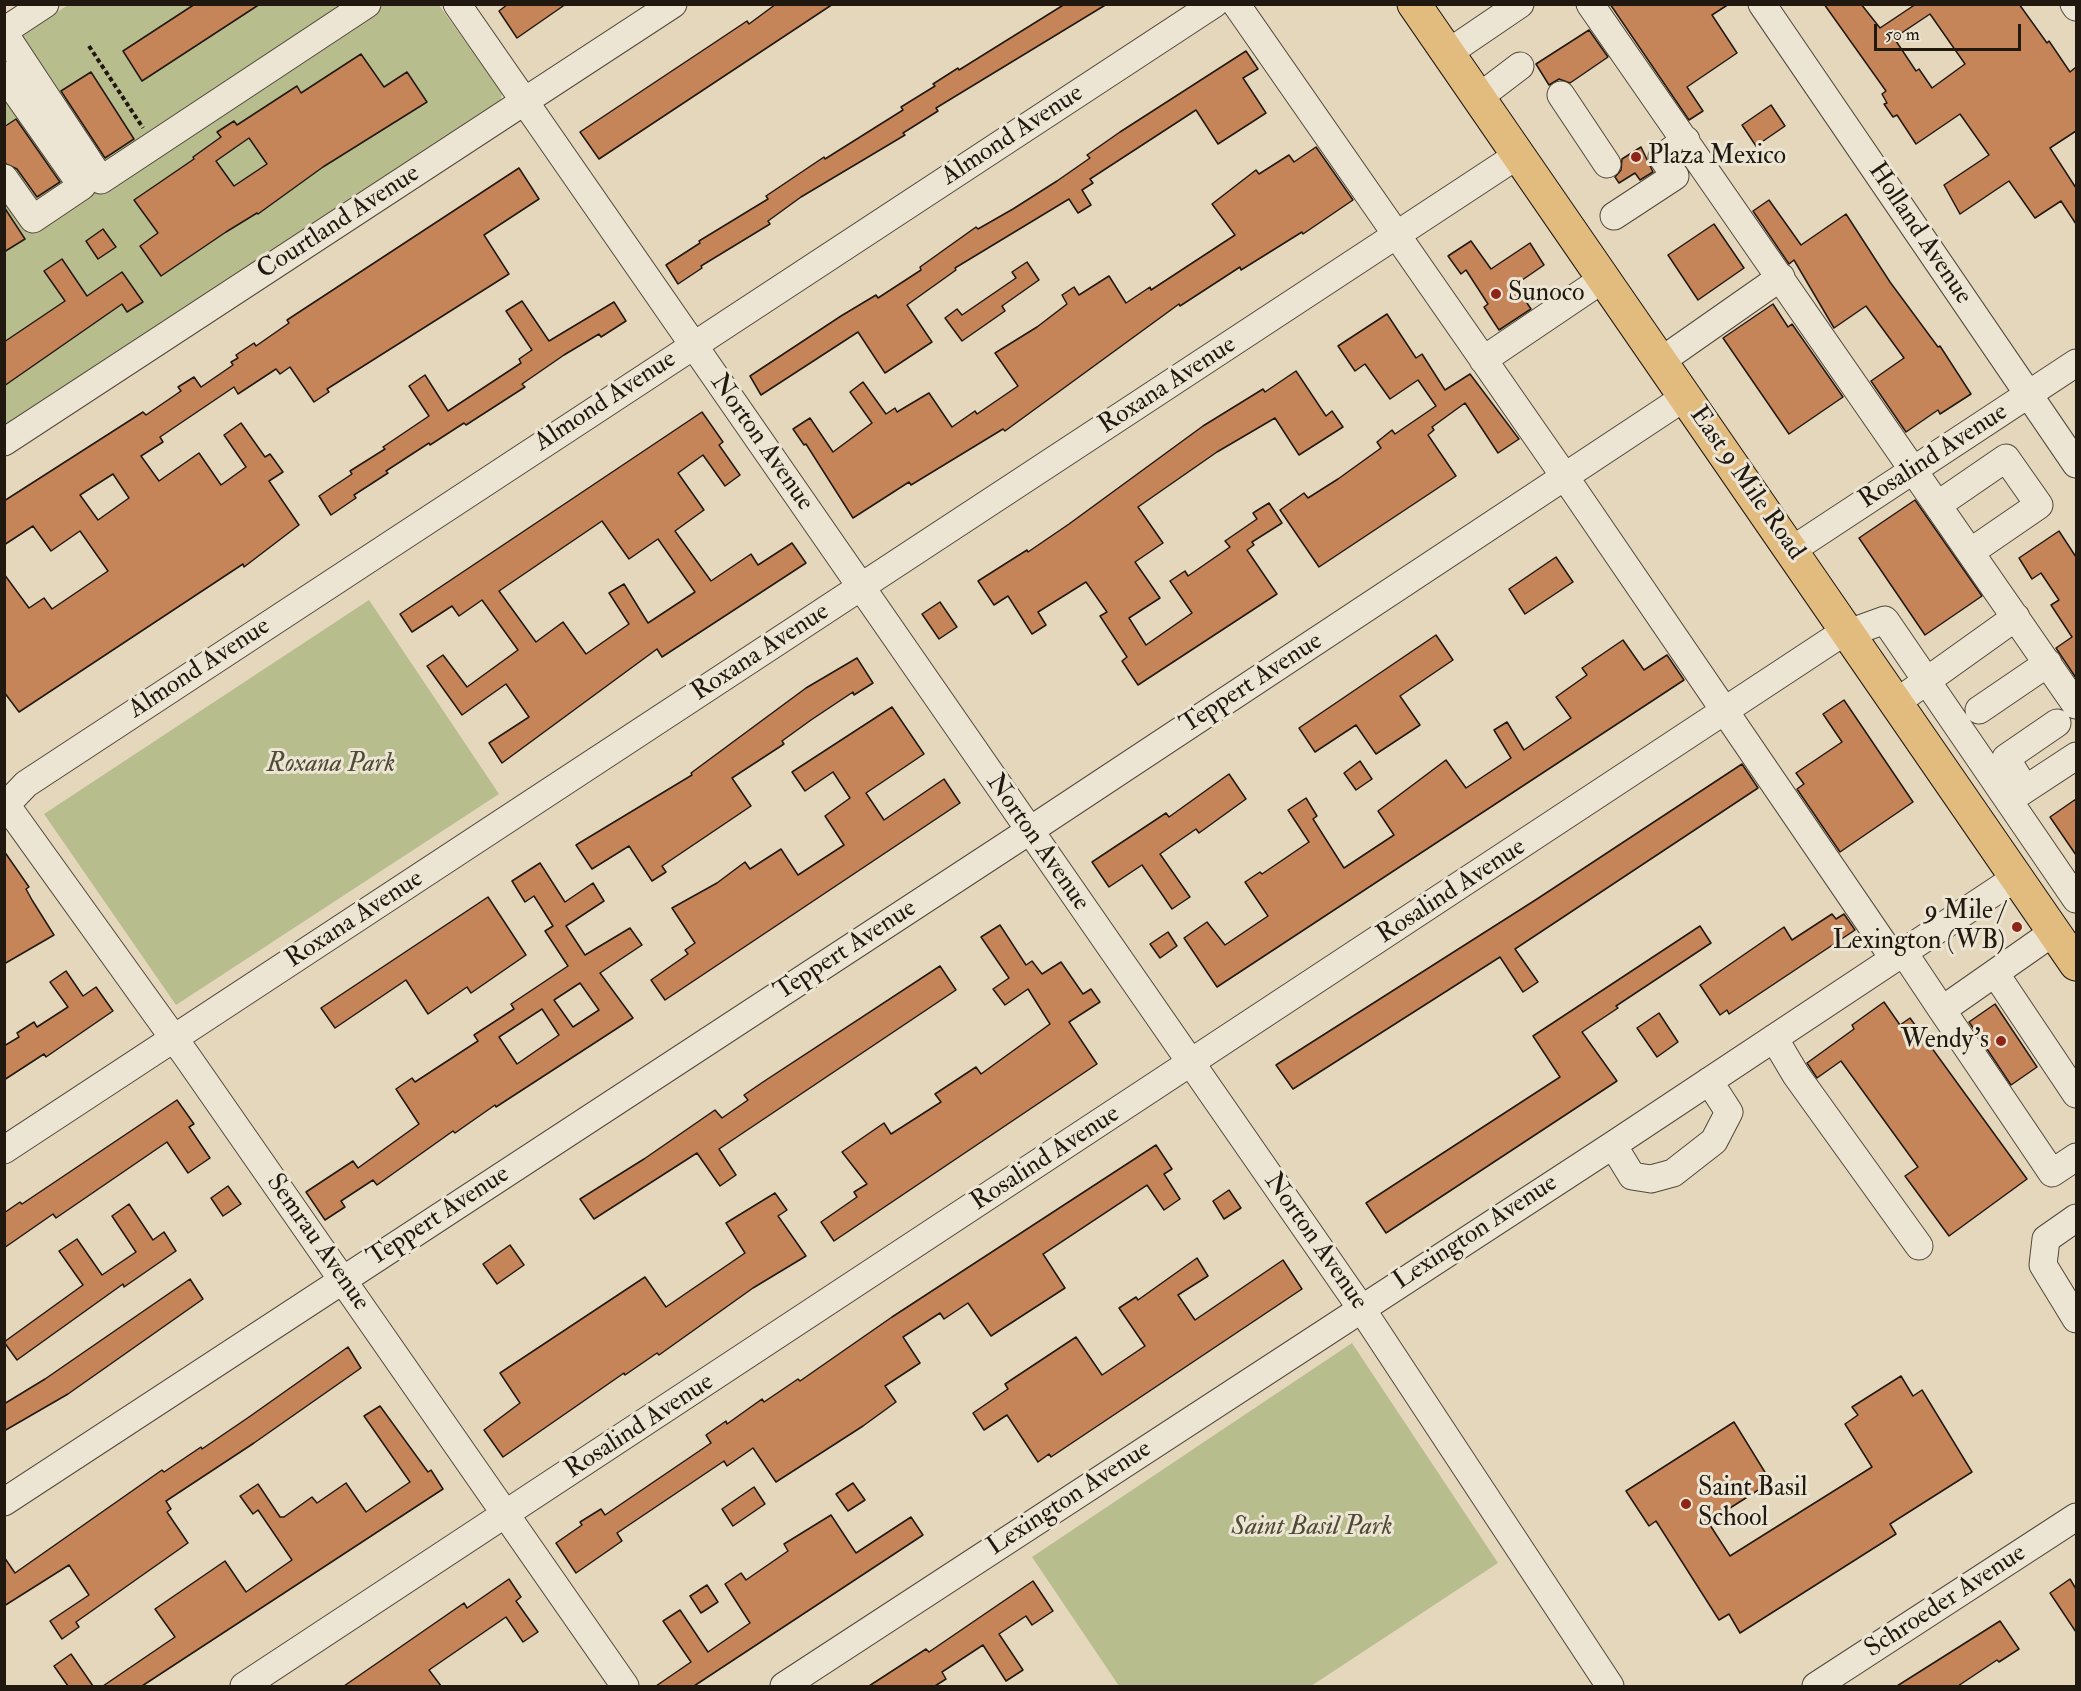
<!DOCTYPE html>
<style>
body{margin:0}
#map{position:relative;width:2081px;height:1691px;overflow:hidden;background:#e4d7bc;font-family:"IM FELL Double Pica",serif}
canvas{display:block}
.frame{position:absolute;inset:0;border:6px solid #211810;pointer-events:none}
.scale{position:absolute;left:1874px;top:24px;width:147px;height:27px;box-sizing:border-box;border:3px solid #211810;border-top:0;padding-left:8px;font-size:18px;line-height:21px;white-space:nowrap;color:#211810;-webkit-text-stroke:4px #ede5d3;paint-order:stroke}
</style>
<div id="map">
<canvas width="2081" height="1691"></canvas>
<div class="frame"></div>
<div class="scale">50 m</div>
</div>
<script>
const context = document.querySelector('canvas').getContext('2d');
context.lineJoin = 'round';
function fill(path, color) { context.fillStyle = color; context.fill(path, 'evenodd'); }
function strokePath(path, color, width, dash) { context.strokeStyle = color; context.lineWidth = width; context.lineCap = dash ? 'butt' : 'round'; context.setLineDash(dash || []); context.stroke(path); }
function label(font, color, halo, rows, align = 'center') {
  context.font = font + ' "IM FELL Double Pica",serif'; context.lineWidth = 6; context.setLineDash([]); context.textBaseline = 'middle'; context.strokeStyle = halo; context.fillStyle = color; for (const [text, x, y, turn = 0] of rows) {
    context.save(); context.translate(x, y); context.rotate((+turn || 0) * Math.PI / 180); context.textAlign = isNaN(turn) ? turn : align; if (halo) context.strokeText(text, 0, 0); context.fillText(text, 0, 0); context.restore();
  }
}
fill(new Path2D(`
 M68 5H439L502 93 501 100 5 427V46Z
 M369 600 499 794 176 1005 44 814Z
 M1352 1343 1498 1563 1311 1686H1119L1032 1557Z`), '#b8bd8e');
const building = new Path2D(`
 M195 4H260L142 81 123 51Z
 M508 4H566L517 38 499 11Z
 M776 4H833L599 159 580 132 717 41 747 21 749 24Z
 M1065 4H1107L936 108 938 111 903 133 905 135 801 197 768 221 770 224 701 266 702 268 678 284 666 265 700 243 699 241 768 199 766 196 824 157 825 159 903 110 901 107 935 86 933 84 958 68 959 70Z
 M1610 4H1729L1712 15 1737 53 1687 87 1703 111 1689 120Z
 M1824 4H1861L1880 28 1916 4H2019L2047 43 2049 41 2070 72 2076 67V131L2050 148 2076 188V224L2061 201 2035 218 2009 181 1960 214 1944 185 1989 155 1960 114 1916 144 1897 115 1893 117 1884 104 1887 103 1882 94 1886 91ZM1930 14 1965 64 1932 88 1919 69 1916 71 1894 38Z
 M1589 30 1608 57 1570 83 1559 79 1549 85 1536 64Z
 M1246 51 1258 69 1243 78 1266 113 1218 144 1196 110 1090 179 1093 183 1082 190 1091 205 1078 213 1069 199 955 268 956 270 907 305 932 342 885 373 858 332 761 395 750 376 841 316 876 295 878 298 921 270 920 267 976 227 978 229 1013 209 1057 181 1090 158 1087 155 1120 132Z
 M361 54 384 87 407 72 427 102 323 167 258 214 257 213 226 232 161 276 140 246 158 233 134 200 194 159 193 157 221 137 217 132 234 121 237 125 297 86 301 93ZM249 138 267 164 234 186 216 161Z
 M91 72 134 139 105 158 61 91Z
 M1771 105 1785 126 1756 146 1742 125Z
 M16 119 60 182 37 197 17 169 4 163V127Z
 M1316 147 1353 200 1303 234 1302 232 1241 270 1240 267 1180 306 1179 304 1005 431 1003 429 911 485 909 482 853 518 806 444 804 445 793 429 810 418 833 452 872 423 850 392 863 382 886 414 895 408 897 412 929 393 952 427 975 411 977 414 1018 386 995 353 1037 327 1067 304 1062 295 1074 287 1079 295 1109 276 1126 303 1150 287 1151 290 1235 235 1212 204 1256 170 1259 174 1289 155 1294 162Z
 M1641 147 1653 172 1640 180 1635 173 1619 183 1615 177 1621 170 1622 159Z
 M519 168 539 199 484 235 509 274 327 389 329 392 314 402 290 367 280 374 276 369 238 394 234 387 160 437 163 442 141 456 159 481 199 453 221 485 246 467 224 435 241 423 265 457 270 454 283 472 269 481 299 525 244 567 243 564 19 712 4 692V574L29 608 44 598 52 609 108 571 80 531 51 551 33 526 4 545V501L143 412 146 415 181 391 178 387 194 377 201 387 233 365 231 362 238 358 236 355 254 343 256 346 289 323 287 320ZM113 474 129 498 98 520 80 495Z
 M1769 200 1801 245 1846 214 1890 282 1938 347 1940 346 1971 394 1940 414 1938 410 1906 432 1871 381 1904 358 1866 306 1834 328 1794 260 1789 264 1753 211Z
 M4 207 25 239 4 252Z
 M1714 224 1744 268 1698 300 1668 255Z
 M103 229 116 247 98 259 86 241Z
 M1471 241 1491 269 1530 243 1544 265 1515 285 1531 309 1499 330 1484 307 1488 304 1466 270 1461 274 1448 256Z
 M62 259 87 296 122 272 143 302 127 312 122 304 4 386V342L65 301 44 271Z
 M1027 262 1039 280 1002 306 1005 311 962 341 945 318 957 309 962 315 1016 278 1012 272Z
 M522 301 549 341 614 302 626 321 601 337 599 334 564 355 522 384 525 387 466 425 464 423 430 445 429 443 386 471 388 473 354 495 356 498 331 515 319 496 352 474 350 471 385 449 383 447 429 416 409 386 425 375 448 411 521 363 519 359 532 350 506 311Z
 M1773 304 1788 327 1792 324 1843 397 1789 434 1723 338Z
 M1387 314 1416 358 1422 354 1445 390 1470 374 1519 439 1498 453 1465 403 1432 427 1434 430 1428 435 1456 476 1319 567 1280 510 1304 493 1308 498 1338 479 1381 448 1377 442 1392 430 1395 434 1436 406 1418 380 1390 399 1365 364 1355 371 1338 346Z
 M1296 371 1326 416 1332 411 1343 427 1299 455 1275 418 1217 452 1138 507 1163 543 1135 562 1160 598 1129 618 1146 645 1192 613 1170 581 1185 571 1188 576 1230 547 1225 541 1257 519 1253 513 1269 503 1282 523 1252 542 1254 545 1247 550 1277 594 1138 685 1122 661 1127 657 1100 616 1107 612 1086 582 1038 612 1046 625 1032 634 1008 596 994 605 978 581 1027 550 1028 552 1069 524 1203 426 1263 389 1265 392Z
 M702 412 723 442 719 445 740 475 725 486 703 455 678 473 704 510 675 531 711 581 751 554 758 565 792 543 806 563 662 657 657 649 502 763 489 743 529 717 506 684 462 715 427 666 443 655 467 687 518 650 482 600 459 616 452 606 412 632 400 614ZM602 521 629 559 658 539 695 592 648 623 624 584 609 593 629 624 586 654 563 622 536 642 499 591Z
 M1915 500 1982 596 1925 635 1859 538Z
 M2059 531 2076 557V678L2056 648 2072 637 2051 605 2059 600 2041 573 2032 579 2019 558Z
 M1556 557 1573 582 1525 614 1509 589Z
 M940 602 957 627 939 639 922 614Z
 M1436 635 1453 660 1400 696 1420 725 1376 754 1356 725 1315 752 1299 728Z
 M1623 640 1644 670 1667 655 1684 680 1217 987 1184 938 1207 922 1225 945 1268 916 1245 882 1260 872 1262 874 1309 842 1288 810 1306 798 1317 816 1313 819 1344 868 1394 835 1378 811 1446 760 1466 788 1511 758 1494 730 1507 722 1524 750 1571 718 1556 697 1587 675 1582 668Z
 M857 658 873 683 854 695 853 692 811 720 782 741 784 744 732 778 751 806 662 866 666 872 652 881 629 846 592 869 576 845 692 775 691 773 806 688Z
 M1844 700 1913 802 1840 852 1797 789 1804 784 1796 773 1842 742 1823 714Z
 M892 707 924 754 866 793 884 820 944 779 960 803 665 1000 651 980 688 954 685 950 695 943 672 908 717 883 745 862 750 869 781 849 798 875 844 845 825 816 850 798 833 772 805 791 792 772Z
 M1360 761 1372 779 1356 790 1344 773Z
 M1742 764 1758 788 1515 949 1538 982 1523 992 1500 957 1293 1089 1276 1065 1537 899Z
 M1229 774 1246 799 1199 833 1196 829 1160 854 1190 897 1172 909 1142 865 1109 887 1092 862 1166 813 1169 817Z
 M2076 799V855L2050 817Z
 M4 851 29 887 26 889 32 900 54 935 4 964Z
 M540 863 565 902 593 883 604 901 566 926 585 955 630 928 642 945 600 973 633 1018 496 1107 495 1105 455 1133 453 1131 377 1185 373 1180 341 1201 345 1207 325 1220 306 1192 353 1161 358 1168 419 1124 396 1089 412 1078 415 1082 478 1041 474 1035 514 1009 511 1004 568 966 545 931 553 926 534 896 525 902 512 881ZM580 983 599 1010 573 1027 554 1000ZM542 1009 559 1035 517 1064 499 1037Z
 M488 897 526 955 471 993 467 987 428 1014 406 980 335 1028 321 1008Z
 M1832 914 1836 919 1844 914 1855 930 1729 1014 1727 1010 1720 1015 1700 985 1784 927 1792 940Z
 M1000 925 1026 965 1032 961 1042 974 1061 962 1083 994 1091 989 1100 1002 1069 1022 1097 1064 834 1241 821 1222 857 1197 854 1192 867 1184 842 1152 884 1123 891 1134 941 1102 935 1094 976 1067 981 1074 1050 1024 1028 989 1005 1005 993 989 1009 978 981 937Z
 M1700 926 1711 943 1616 1006 1618 1008 1582 1032 1617 1081 1386 1233 1366 1203 1560 1077 1533 1036Z
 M1168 932 1177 946 1160 958 1150 944Z
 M940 966 956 990 719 1149 736 1175 720 1186 697 1153 594 1219 580 1199 644 1159 715 1110 722 1118 748 1100 744 1095 763 1082Z
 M66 971 83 996 96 987 113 1011 46 1057 44 1054 4 1080V1046L19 1037 17 1033 34 1022 37 1027 68 1007 50 982Z
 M1884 1002 1900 1025 1910 1018 2027 1179 1949 1236 1905 1176 1918 1167 1841 1061 1817 1078 1807 1063 1854 1029 1852 1025Z
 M1995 1004 2037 1067 2011 1085 1969 1022Z
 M1659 1013 1678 1042 1657 1057 1637 1028Z
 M177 1100 194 1124 189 1127 210 1158 188 1173 167 1142 56 1218 53 1214 4 1248V1213L20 1202 22 1204Z
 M1156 1145 1172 1169 1164 1174 1180 1199 1164 1210 1147 1185 1043 1254 1065 1288 991 1336 968 1303 944 1319 940 1313 903 1337 920 1363 885 1386 896 1402 863 1426 776 1482 753 1448 727 1466 724 1461 617 1533 622 1541 576 1573 556 1543 582 1525 580 1522 601 1509 605 1515 711 1443 706 1435 726 1421 727 1424 762 1399 764 1402 798 1379 800 1381 892 1317Z
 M228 1186 241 1204 223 1216 211 1198Z
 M1229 1190 1241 1208 1224 1219 1213 1201Z
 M775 1193 787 1210 778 1216 806 1256 753 1288 659 1355 657 1353 625 1375 624 1373 503 1457 484 1430 520 1403 500 1373 645 1277 666 1307 745 1253 726 1223Z
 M129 1204 153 1240 164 1232 176 1251 124 1287 123 1284 17 1360 4 1342 83 1285 59 1251 77 1239 102 1275 136 1252 112 1216Z
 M510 1245 524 1265 497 1284 483 1264Z
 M1197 1258 1208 1276 1178 1295 1195 1320 1283 1260 1302 1289 1051 1457 1049 1454 1038 1462 1007 1415 984 1430 973 1413 1008 1389 1005 1384 1076 1337 1102 1375 1145 1346 1119 1308 1136 1297 1138 1300Z
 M190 1279 203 1299 68 1394 4 1431V1404L45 1379Z
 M348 1347 361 1368 254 1443 166 1501 171 1509 167 1512 188 1543 76 1622 79 1627 62 1639 50 1621 89 1595 69 1565 4 1606V1557L15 1573 162 1470 164 1472 201 1447 202 1449 249 1417Z
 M1901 1376 1913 1396 1922 1390 1972 1472 1890 1524 1896 1534 1740 1633 1729 1614 1719 1620 1656 1521 1649 1526 1626 1491 1734 1422 1771 1482 1708 1522 1730 1556 1872 1467 1845 1424 1858 1415 1852 1407Z
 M380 1406 428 1472 431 1470 443 1489 142 1686H103L175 1637 155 1609 225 1561 246 1592 292 1560 258 1510 253 1514 240 1496 258 1484 280 1517H284L312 1497 317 1503 346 1483 366 1512 410 1482 364 1416Z
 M853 1483 865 1500 848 1511 836 1494Z
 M754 1487 765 1504 733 1526 722 1509Z
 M831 1515 856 1553 911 1517 923 1535 694 1686H656L691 1662 663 1621 680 1610 708 1652 750 1623 725 1584 741 1573 746 1580 788 1551 784 1544Z
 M509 1579 521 1597 516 1601 538 1632 523 1642 506 1617 429 1670 441 1686H344L464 1603 467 1608Z
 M2070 1579 2076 1589V1632L2050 1593Z
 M1033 1581 1053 1611 1032 1625 1026 1616 999 1634 1023 1670 1006 1681 983 1645 942 1672 946 1679 935 1686H869L926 1649 929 1652Z
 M707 1585 718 1602 701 1613 690 1596Z
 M2000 1621 2019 1649 1999 1662 1997 1660 1958 1686H1897Z
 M71 1654 93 1686H68L54 1666Z`);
fill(building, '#c68459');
strokePath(building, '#211810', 1.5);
const minor = new Path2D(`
 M457 4 1361 1308 1610 1686
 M1236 4 1565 477 1894 959
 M1590 4 2076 705
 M1762 4 2076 464
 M2074 4 2076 7
 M4 31 45 4
 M4 33 101 180 367 4
 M1448 53 1520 4
 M4 75 82 186 33 219 4 178
 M1561 95 1607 164
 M1478 98 1520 66
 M1614 216 1675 176 1662 157 1686 140
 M1483 360 1603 279
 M1661 361 1781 277
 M4 442 673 4
 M1939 504 2006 458 2039 505 1972 551
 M1792 550 2076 363
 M1849 633 1885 620 2076 899
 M1897 702 2016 617
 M1979 710 2048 663
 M2025 789 2006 758 2057 723
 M2012 798 2076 756
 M4 802 188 1058 625 1686
 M4 807 26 784 1214 4
 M2055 931 1942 1010 2052 1173 2076 1157
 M1904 953 1942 1010
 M1995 973 2076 1094
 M1774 1038 1796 1075 1919 1246
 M1613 1145 1632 1176 1651 1179 1673 1173 1714 1141 1729 1112 1709 1081
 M4 1150 1518 155
 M2076 1218 2046 1239 2043 1265 2076 1319
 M4 1502 1029 831 1685 397
 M244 1686 1847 630
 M784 1686 1613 1145 2017 877
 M1816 1686 2076 1517`);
const major = new Path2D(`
 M1414 4 2076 964`);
strokePath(minor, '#52483b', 29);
strokePath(major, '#211810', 35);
strokePath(new Path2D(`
 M89 46 143 128`), '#211810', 4, [4.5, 3]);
strokePath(minor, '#ede5d3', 27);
strokePath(major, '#e2bc7e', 33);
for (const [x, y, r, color] of [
 [1636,157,6,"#8f2418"],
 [1496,294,6,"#8f2418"],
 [2017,927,6,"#8f2418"],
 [2001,1041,6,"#8f2418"],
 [1686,1504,6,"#8f2418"]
]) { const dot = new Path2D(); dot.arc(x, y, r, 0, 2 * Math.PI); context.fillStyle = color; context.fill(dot); strokePath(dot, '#ede5d3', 2); }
label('26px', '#211810', '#ede5d3', [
 ["Almond Avenue",1013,136,-33],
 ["Courtland Avenue",339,223,-33],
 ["Holland Avenue",1919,234,56],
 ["Roxana Avenue",1168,386,-33],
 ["Almond Avenue",606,402,-33],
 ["Norton Avenue",761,443,55],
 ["Rosalind Avenue",1934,457,-33],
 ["East 9 Mile Road",1746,484,55],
 ["Roxana Avenue",761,653,-33],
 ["Almond Avenue",200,669,-33],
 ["Teppert Avenue",1252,684,-33],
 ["Norton Avenue",1037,843,55],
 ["Rosalind Avenue",1452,892,-33],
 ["Roxana Avenue",355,920,-33],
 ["Teppert Avenue",846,951,-33],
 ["Rosalind Avenue",1046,1159,-33],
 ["Teppert Avenue",439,1217,-33],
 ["Lexington Avenue",1476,1233,-33],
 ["Norton Avenue",1315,1242,55],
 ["Semrau Avenue",317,1243,55],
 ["Rosalind Avenue",640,1427,-33],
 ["Lexington Avenue",1070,1499,-33],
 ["Schroeder Avenue",1946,1602,-33]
]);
label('26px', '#211810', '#ede5d3', [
 ["Plaza Mexico",1648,157],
 ["Sunoco",1508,294],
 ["9 Mile /",2005,912,"right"],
 ["Lexington (WB)",2005,942,"right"],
 ["Wendy's",1989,1041,"right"],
 ["Saint Basil",1698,1489],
 ["School",1698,1519]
], 'left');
label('italic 26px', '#4e4a36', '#ede5d3', [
 ["Roxana Park",331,765],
 ["Saint Basil Park",1312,1528]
]);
</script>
